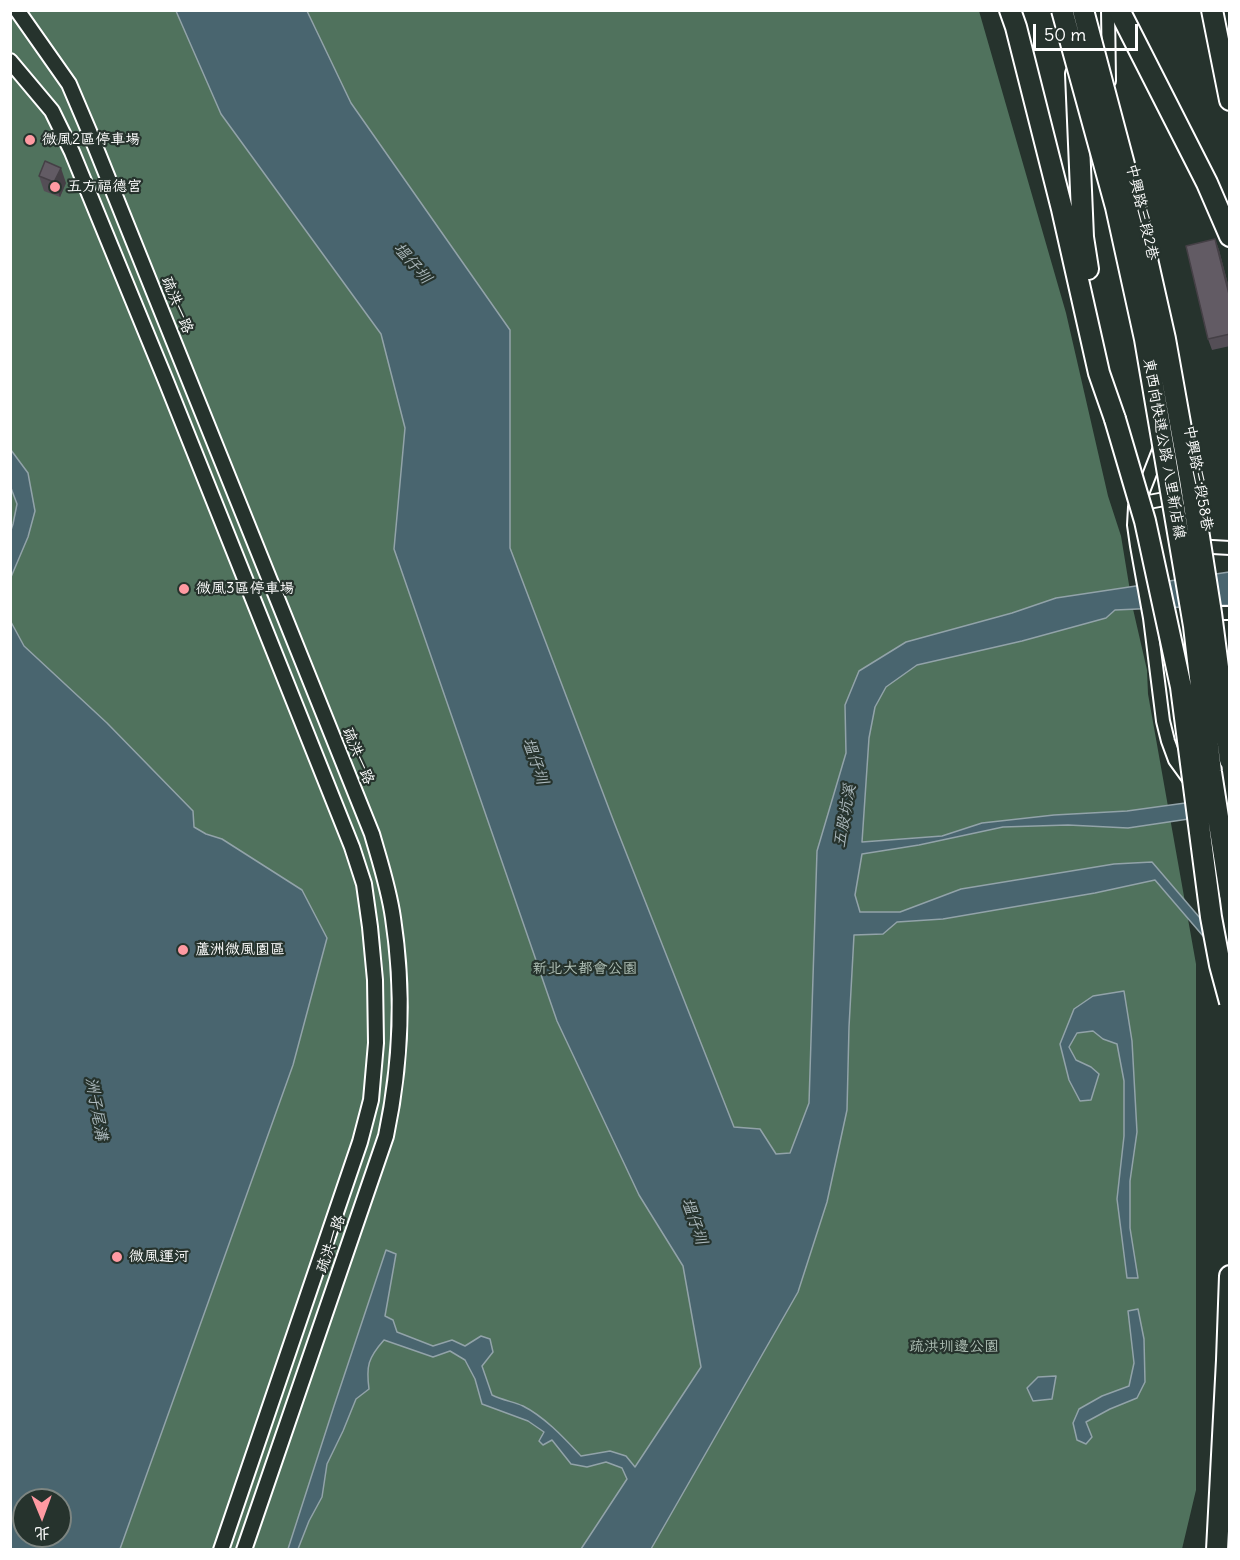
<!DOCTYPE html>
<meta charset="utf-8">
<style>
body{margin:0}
#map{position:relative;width:1240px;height:1560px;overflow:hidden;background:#26332d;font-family:Delius,"LXGW WenKai TC",sans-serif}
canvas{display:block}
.frame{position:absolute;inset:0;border:12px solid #fff;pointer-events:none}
.north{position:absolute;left:12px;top:1488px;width:60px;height:60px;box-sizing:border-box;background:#26332d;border:2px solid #7d8581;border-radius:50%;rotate:179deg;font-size:16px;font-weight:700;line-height:24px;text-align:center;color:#fff}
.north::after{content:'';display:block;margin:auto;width:21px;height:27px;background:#ff9aa2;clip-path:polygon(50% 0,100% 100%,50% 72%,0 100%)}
.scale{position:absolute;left:1033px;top:24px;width:105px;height:27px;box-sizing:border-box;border:3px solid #fff;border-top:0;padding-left:8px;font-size:18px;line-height:21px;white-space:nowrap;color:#fff;-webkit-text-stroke:4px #26332d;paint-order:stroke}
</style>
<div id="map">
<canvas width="1240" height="1560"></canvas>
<div class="frame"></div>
<div class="north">北</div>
<div class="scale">50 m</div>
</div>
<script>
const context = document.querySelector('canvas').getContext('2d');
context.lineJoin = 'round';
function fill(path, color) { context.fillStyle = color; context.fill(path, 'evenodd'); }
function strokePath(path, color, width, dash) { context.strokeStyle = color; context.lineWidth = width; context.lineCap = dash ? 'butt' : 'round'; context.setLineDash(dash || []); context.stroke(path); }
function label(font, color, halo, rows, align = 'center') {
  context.font = font + ' Delius,"LXGW WenKai TC",sans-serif'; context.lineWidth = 4.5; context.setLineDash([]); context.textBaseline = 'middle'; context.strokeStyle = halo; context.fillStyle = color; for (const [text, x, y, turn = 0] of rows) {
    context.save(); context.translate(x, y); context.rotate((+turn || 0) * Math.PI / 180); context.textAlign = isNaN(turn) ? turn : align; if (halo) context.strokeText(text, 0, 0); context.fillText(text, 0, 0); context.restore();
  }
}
fill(new Path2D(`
 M11 11H979L1066 313 1108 496 1121 536 1133 609 1147 670 1148 694 1196 964V1490L1182 1549 11 1550ZM24 1500H60V1536H24Z`), '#50725d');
const water = new Path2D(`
 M176 11H307L351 103 510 330V548L614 822 734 1127 760 1129 776 1154 790 1153 809 1103 817 851 846 753 845 705 859 671 906 642 1012 613 1056 598 1229 572V605L1115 610 1106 618 1022 641 917 665 886 687 875 707 869 738 862 842 942 836 982 823 1054 815 1127 811 1229 797V813L1128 828 1068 825 1003 827 919 845 862 854 855 895 860 912H900L961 889 1114 864 1152 862 1218 939 1229 945V958L1221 955 1215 950 1155 880 1095 893 943 919 897 922 883 934 854 935 849 1027 847 1110 827 1202 798 1292 651 1549H581L627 1479 622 1468 606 1462 587 1467 571 1464 552 1440 543 1445 539 1441 544 1432 528 1421 482 1404 475 1379 465 1360 450 1351 433 1357 384 1340C368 1358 366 1366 369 1389L356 1399 343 1431 327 1464 322 1497 309 1521 298 1549H288L334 1406 386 1250 396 1254 385 1316 393 1320 397 1332 433 1346 452 1340 465 1346 481 1336 490 1339 493 1352 482 1366 492 1395C502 1400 514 1402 523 1406 545 1417 565 1439 581 1456L610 1451 626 1456 635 1467 701 1367 683 1266 639 1195 557 1021 394 549 405 428 381 334 221 114Z
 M11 450 28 473 35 511 28 537 11 577V530L13 524 17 504 11 488Z
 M11 622 24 646 107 723 193 811 194 827 206 834 222 839 302 890 327 938 293 1065 120 1549H11ZM24 1500H60V1536H24Z
 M1124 991 1132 1041 1137 1132 1130 1181V1228L1138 1278H1127L1117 1199 1124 1136V1081L1117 1044 1103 1039 1093 1031 1077 1033 1069 1047 1076 1060 1091 1067 1099 1074 1091 1100 1080 1101 1069 1080 1060 1044 1074 1009 1093 996Z
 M1138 1309 1144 1339 1145 1382 1137 1398 1110 1409 1086 1422 1092 1437 1086 1444 1077 1440 1073 1423 1079 1409 1102 1396 1129 1386 1134 1363 1128 1311Z
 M1056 1376 1052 1399 1033 1401 1027 1388 1038 1377Z`);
fill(water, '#49656f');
strokePath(water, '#92a3a9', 1.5);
const minor = new Path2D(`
 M1108 10 1109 81
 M1161 445 1138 504 1135 507 1134 525 1137 546 1150 618 1163 721 1168 741 1175 760 1191 782
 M1138 504 1186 495
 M1195 546 1230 548
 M1205 613H1230
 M1222 754 1230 803`);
const tertiary = new Path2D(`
 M17 10 69 84 89 131 372 834C380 862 389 889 393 918 404 990 401 1065 386 1136L244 1550
 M10 61 52 111 72 152 166 381 352 847 364 884 370 927 375 980 376 1043 371 1100 360 1142 221 1550`);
const trunk = new Path2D(`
 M1010 10 1016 27 1062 209 1099 373 1115 419
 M1119 10 1207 183 1230 236
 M1212 10 1230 100
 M1076 74 1083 237 1088 269
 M1217 1550 1227 1360 1230 1276`);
strokePath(minor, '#fff', 16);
strokePath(tertiary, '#fff', 18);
strokePath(trunk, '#fff', 24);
strokePath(minor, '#26332d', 12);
strokePath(tertiary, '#26332d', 14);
strokePath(trunk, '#26332d', 20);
const trunkBridge = new Path2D(`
 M1062 10 1116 207 1145 339 1194 626 1211 772 1230 894
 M1083 10 1135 206 1165 339 1190 479 1211 613 1230 760
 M1115 419 1145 521 1181 687 1211 917 1220 965 1230 1002`);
strokePath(trunkBridge, '#fff', 24, []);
strokePath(trunkBridge, '#26332d', 20);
fill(new Path2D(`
 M39 176 66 183 60 197 44 191Z
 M1215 239 1219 250 1230 292V346L1212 350 1208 339Z`), '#544e56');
fill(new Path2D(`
 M61 168 66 183 60 197 54 182Z
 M1215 239 1219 250 1230 292V298Z`), '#454046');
const building = new Path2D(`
 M45 161 61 168 54 182 39 176Z
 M1215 239 1230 298V334L1208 339 1186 246Z`);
fill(building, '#625b64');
strokePath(building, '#454046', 1.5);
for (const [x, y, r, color] of [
 [30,140,6,"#ff9aa2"],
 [55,187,6,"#ff9aa2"],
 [184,589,6,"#ff9aa2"],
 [183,950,6,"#ff9aa2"],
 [117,1257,6,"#ff9aa2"]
]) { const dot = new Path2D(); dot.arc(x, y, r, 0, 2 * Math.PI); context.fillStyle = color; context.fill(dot); strokePath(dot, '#26332d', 2); }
label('15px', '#fff', '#26332d', [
 ["微風2區停車場",42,140],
 ["五方福德宮",67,187],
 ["微風3區停車場",196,589],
 ["蘆洲微風園區",195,950],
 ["微風運河",129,1257]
], 'left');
label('15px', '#fff', '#26332d', [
 ["中興路三段2巷",1142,212,77],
 ["疏洪一路",177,305,68],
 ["東西向快速公路 八里新店線",1164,449,80],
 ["中興路三段58巷",1198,478,80],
 ["疏洪一路",358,756,68],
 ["疏洪一路",331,1244,-71]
]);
label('15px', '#b0c0b6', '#26332d', [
 ["新北大都會公園",585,969],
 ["疏洪圳邊公園",954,1347]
]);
label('italic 16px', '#adbabe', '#26332d', [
 ["塭仔圳",412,263,49],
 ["塭仔圳",535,761,71],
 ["五股坑溪",845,816,-80],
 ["洲子尾溝",96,1109,80],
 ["塭仔圳",694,1221,71]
]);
</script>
